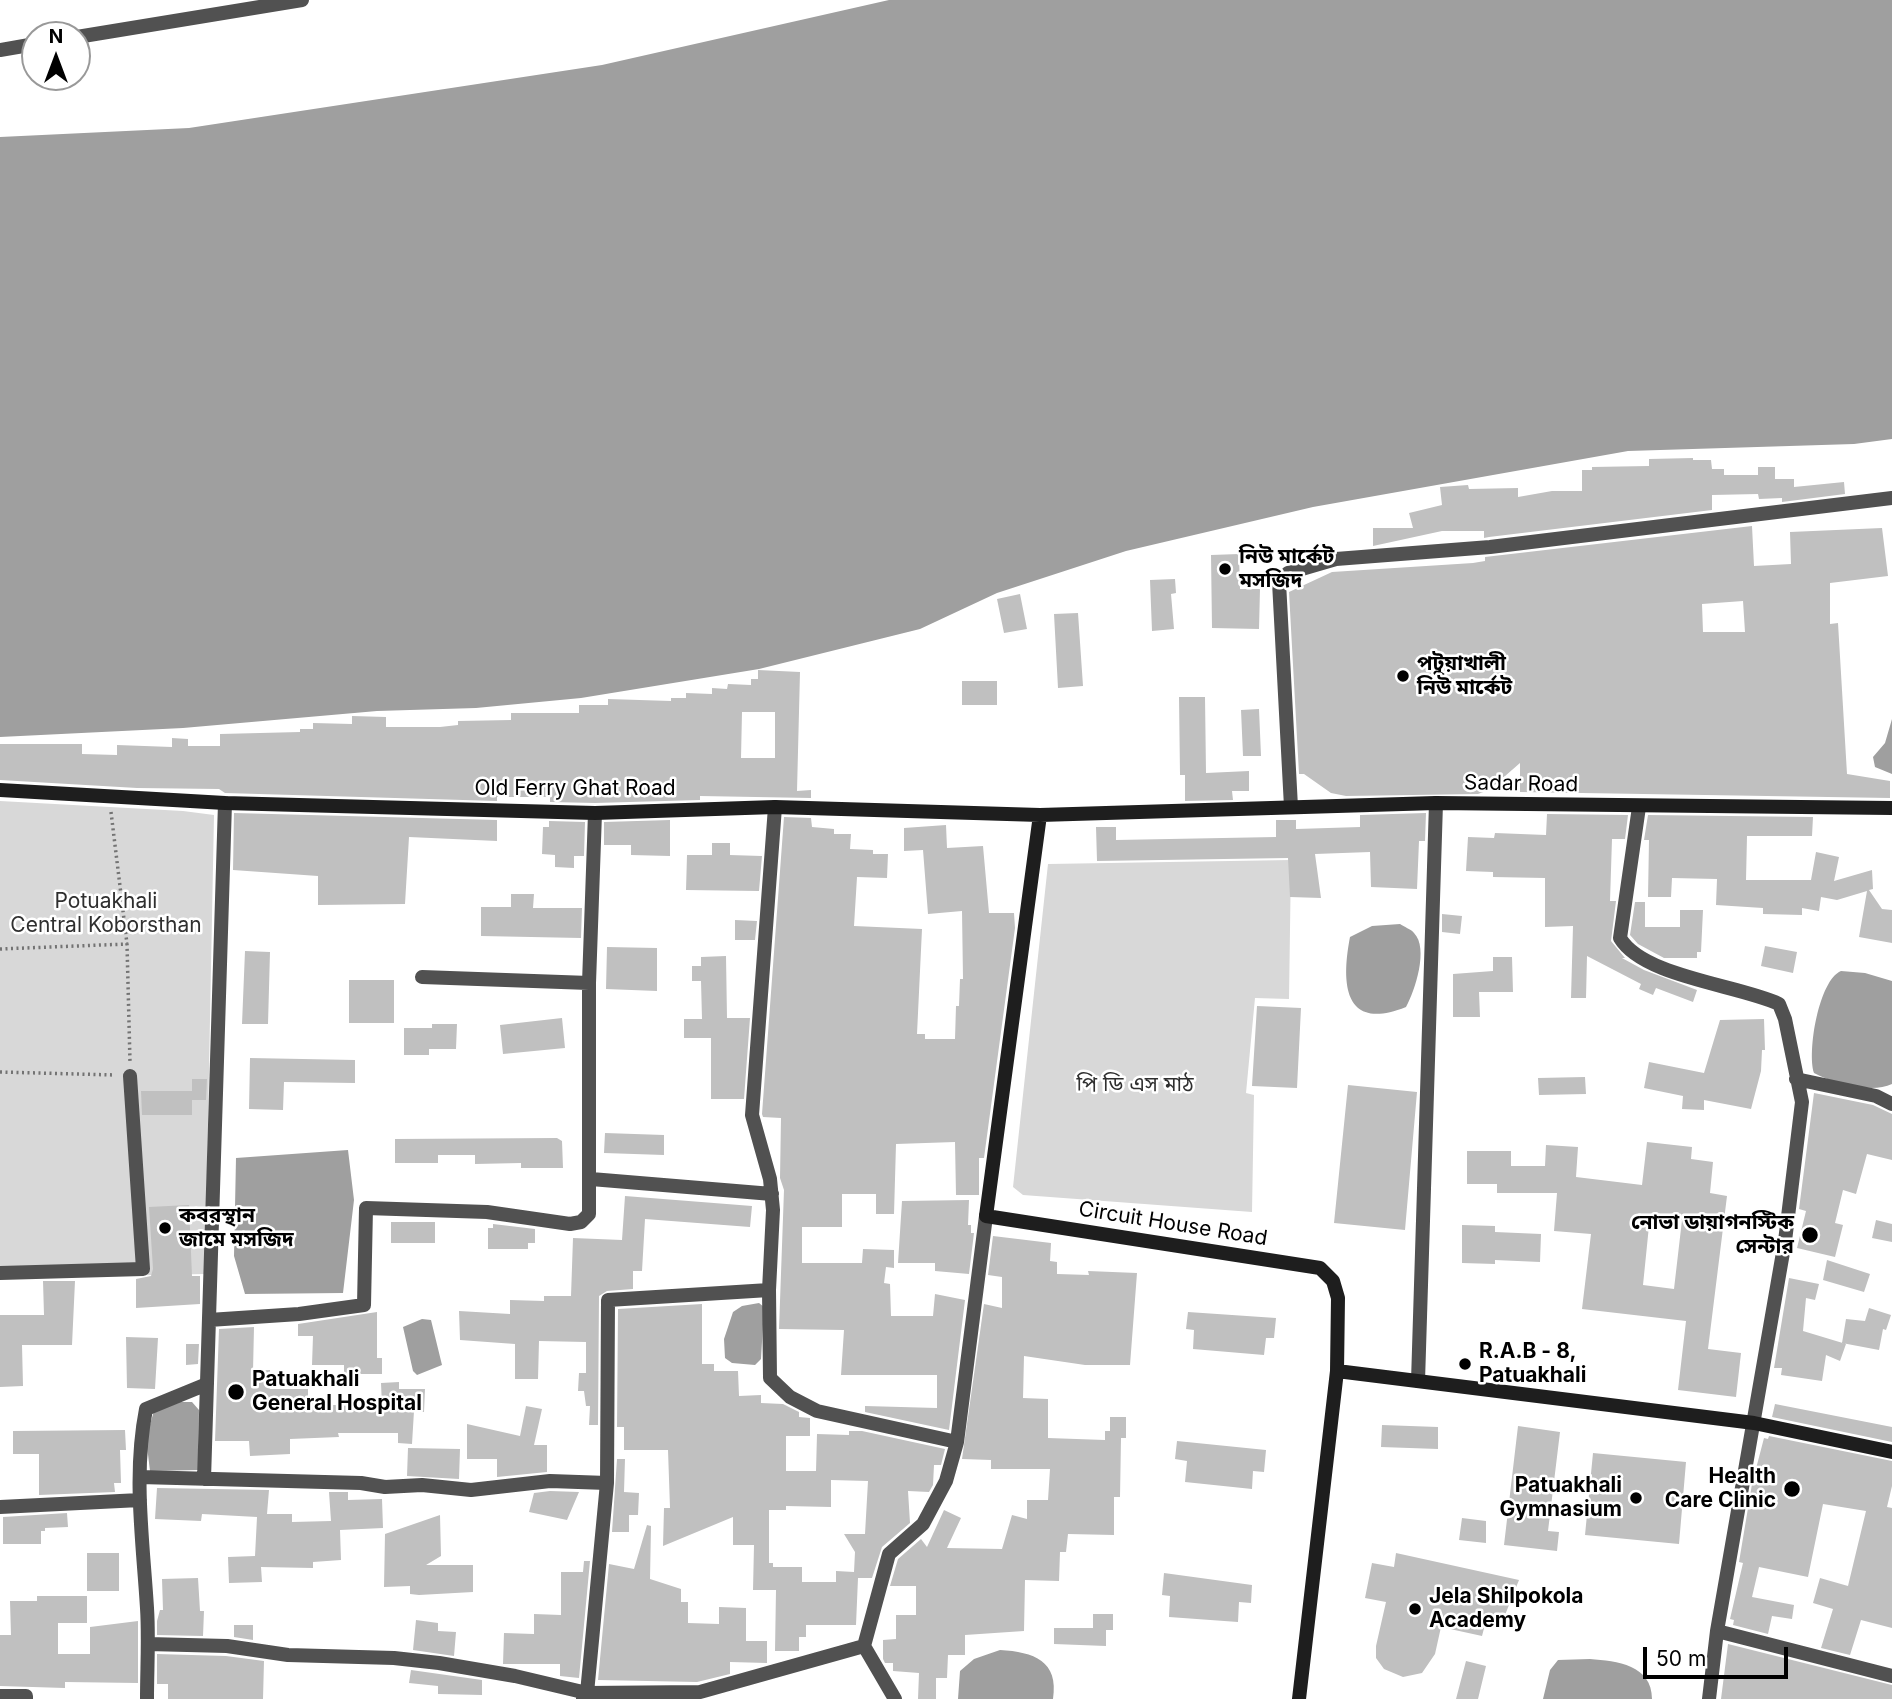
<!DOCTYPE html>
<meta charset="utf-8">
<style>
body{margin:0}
#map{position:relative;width:1892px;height:1699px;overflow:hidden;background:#fff;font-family:Inter,sans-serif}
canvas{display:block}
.north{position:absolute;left:21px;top:21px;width:70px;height:70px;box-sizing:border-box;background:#fff;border:2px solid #999;border-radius:50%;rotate:0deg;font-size:19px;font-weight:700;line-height:28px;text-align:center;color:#000}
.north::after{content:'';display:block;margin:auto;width:24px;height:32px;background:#000;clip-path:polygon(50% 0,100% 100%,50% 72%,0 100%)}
.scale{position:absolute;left:1643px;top:1647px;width:145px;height:32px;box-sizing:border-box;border:4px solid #000;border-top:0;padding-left:9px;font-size:21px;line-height:24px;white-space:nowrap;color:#000;-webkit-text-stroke:5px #fff;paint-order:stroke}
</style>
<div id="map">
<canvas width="1892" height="1699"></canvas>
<div class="north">N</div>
<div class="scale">50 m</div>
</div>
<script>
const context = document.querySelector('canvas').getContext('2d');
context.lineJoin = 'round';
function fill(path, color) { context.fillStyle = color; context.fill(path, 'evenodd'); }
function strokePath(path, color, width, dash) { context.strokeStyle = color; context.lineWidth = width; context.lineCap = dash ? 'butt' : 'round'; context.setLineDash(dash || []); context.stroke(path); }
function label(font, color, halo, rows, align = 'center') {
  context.font = font + ' Inter,"Noto Sans Bengali",sans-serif'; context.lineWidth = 5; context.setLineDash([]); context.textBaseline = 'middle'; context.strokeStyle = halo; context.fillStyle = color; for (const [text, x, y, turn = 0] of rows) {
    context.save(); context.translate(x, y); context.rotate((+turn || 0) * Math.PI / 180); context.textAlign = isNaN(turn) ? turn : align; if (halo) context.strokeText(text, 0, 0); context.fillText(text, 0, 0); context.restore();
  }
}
fill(new Path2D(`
 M0 801 183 811 214 815 205 1274 0 1278Z
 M1291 860 1289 999 1255 998 1246 1093 1254 1095 1252 1212 1023 1195 1013 1187 1048 864Z`), '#d8d8d8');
fill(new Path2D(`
 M889 0H1892V439L1854 444 1628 451 1313 507 1126 551 997 593 920 629 759 669 581 698 476 708 377 711 183 728 0 737V137L189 128 602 65Z
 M1892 719V774L1875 767 1873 757 1885 743Z
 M1400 924C1404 927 1411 929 1414 933 1429 948 1415 991 1406 1007 1344 1032 1341 984 1350 937L1372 926Z
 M1841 971 1865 973 1892 981V1084C1871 1094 1833 1083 1814 1073 1807 1051 1819 980 1841 971Z
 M348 1150 354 1200 343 1293 245 1294 234 1256 236 1158Z
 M759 1303 764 1307 761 1359 755 1365 732 1363 725 1358 724 1339 733 1312 742 1306Z
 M422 1319 431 1320 442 1365 417 1375 413 1371 403 1327Z
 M177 1402H192L199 1410 198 1470 150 1471 146 1438 154 1411Z
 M1000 1650C1034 1652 1059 1661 1053 1699H958L960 1671 974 1659Z
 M1590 1659C1617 1661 1652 1665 1652 1699H1543L1550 1670 1558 1660Z`), '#9f9f9f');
fill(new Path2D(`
 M1693 458V460H1711L1712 469H1724V475H1758V467H1775V479H1794V487L1844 482 1845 494 1782 502V498L1759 499 1758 494 1712 495V510L1489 537 1484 538V531H1442L1373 546V528H1413L1409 513 1442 505 1440 487 1468 485 1469 489 1518 488V497L1552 491H1582V470H1592V467L1649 466V459Z
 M1752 526 1754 566 1791 564 1790 532 1882 528 1888 576 1830 583V624L1838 623 1847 774 1890 781V798L1520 792V763L1489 790 1478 794 1346 796 1331 793 1304 774H1299L1289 592 1332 572 1473 563 1485 561V557ZM1743 601 1745 632H1703L1702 604Z
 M1239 554 1240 589H1260L1259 629 1212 628 1211 555Z
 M1175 579 1176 593 1171 594 1174 629 1152 631 1150 580Z
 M1020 594 1027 629 1004 633 997 599Z
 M1078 613 1083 686 1058 688 1054 614Z
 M758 670 800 672 797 791 811 790V798L700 796V800L595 803 550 802V797H497V801L225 793 219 789 137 788 0 780V744H82V754L117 755V745L172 747V738L188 739V746H220V734L300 732V729H313V723L352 724V716L386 717V727H440L458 725V721L511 720V713H579V705H608V699L671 701V698H686V693L712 694V688L727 689 728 684 751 685V679H758ZM742 712H775V758H741Z
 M962 681H997V705H962Z
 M1179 697H1205L1206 773 1249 771V791H1232L1233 800 1185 801V775H1180Z
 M1259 709 1261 756H1243L1241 710Z
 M234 813 497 820V841L409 837 405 904 318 905V876L233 870Z
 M1426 813 1425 841H1419L1417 889 1371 887 1370 852 1315 854 1321 898 1290 897 1288 858 1097 861 1096 827H1116V840L1276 837V820H1296V829L1360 827V815Z
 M1547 814 1628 815 1625 839H1612L1610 901H1616L1611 941 1625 958H1622L1644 970 1697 990 1693 1002 1656 988 1653 995 1639 989 1641 984 1587 956 1586 998H1571L1573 926 1545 927V878L1493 877V872L1466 871 1468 837 1494 838 1495 833 1546 835Z
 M1648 815 1813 817 1812 836H1747L1746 880H1811L1816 852 1839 857 1834 881 1872 870 1873 889 1869 890 1882 909 1892 910V943L1859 937 1867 891 1837 900 1821 897 1819 911 1802 908V915L1763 914V908L1716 905 1717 879 1672 878 1671 897H1648L1649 840H1644Z
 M784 817 811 818 812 827 834 829V834H851L850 849 873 850V854H888L887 878 857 877 854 926 922 929 917 1034H925V1039H955L956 1006H959L960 979H963L962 911 928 914 923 850 904 851V828L946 825 947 848 983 846 989 913H1014L1015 928 984 1158H979V1195H956L955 1142 896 1144 894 1214H876V1194H842V1227H802V1263H862L863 1249 894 1250V1268L886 1267 884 1283 890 1284 891 1316H933L935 1294 965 1300 949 1430 865 1412V1406L937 1408V1375H841L844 1330 779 1329 784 1190 780 1178 781 1118 763 1117 762 1114Z
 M670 820V856L631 855V845H604V822Z
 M549 821 585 822 584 856H574V868L555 867V855L542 854 543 827H549Z
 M712 843H730V855L762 856 759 891 686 890 687 855H712Z
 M511 894H534L533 908H582L581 938 481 936V907H511Z
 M1635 902H1645V927H1680V910H1703L1701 952H1697V958H1664L1638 944 1630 935Z
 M1442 914 1462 916 1460 934 1442 932Z
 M735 920 757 921 755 940H735Z
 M1765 946 1797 952 1793 973 1761 966Z
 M607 947 657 948V991L606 989Z
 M245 951 270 952 268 1024H242Z
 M726 956 727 1018H750L744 1099H711V1038H684V1019H702L701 981H692V966H701V957Z
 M1493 957H1512L1513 992H1479L1480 1017H1453V974L1493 971Z
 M349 980H394V1023H349Z
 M1257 1006 1301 1008 1297 1088 1252 1086Z
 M562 1018 565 1048 503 1054 500 1025Z
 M1764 1019 1765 1050H1762L1761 1071 1751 1109 1704 1100V1110L1682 1109 1683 1096 1644 1088 1649 1062 1704 1073 1720 1020Z
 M432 1024H457L456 1049H429V1055H404V1028H432Z
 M250 1058 355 1060V1083L284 1082 283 1110 249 1109Z
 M1585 1077 1586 1094 1539 1095 1538 1078Z
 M192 1079H207L206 1100H192Z
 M1348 1085 1417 1092 1405 1230 1334 1223Z
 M141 1091H192V1115H142Z
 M1814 1093 1873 1105 1892 1114V1160L1867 1154 1856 1194 1843 1190 1835 1223 1843 1225 1835 1257 1797 1248 1806 1211 1799 1209Z
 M605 1133 664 1135V1155L604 1153Z
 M557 1138 562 1141 563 1168H521V1163L475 1164V1155H438V1163H395V1139Z
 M1647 1142 1692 1147 1691 1159 1713 1162 1710 1193 1727 1196 1708 1349 1741 1353 1736 1397 1678 1390 1686 1321 1582 1309 1591 1234 1554 1231 1557 1193H1497V1184H1467V1151H1511V1166H1545L1546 1145 1578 1147 1576 1177 1642 1185ZM1650 1216 1682 1220 1674 1289 1643 1285Z
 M625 1196 752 1206 750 1227 645 1219 642 1271H633V1289L607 1291 599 1296 598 1425H589L590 1406H586L584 1391H578L579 1373H586V1342L539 1341 538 1379H515V1344L460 1340 459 1311 510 1314V1300L544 1301V1296H571L573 1238 622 1240Z
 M969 1200 968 1225H971V1233H974L969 1274 935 1271V1263H898L902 1201Z
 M189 1205 192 1276H200V1304L136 1308V1279L151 1276 153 1269 149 1207Z
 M1876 1220 1892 1224V1242L1872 1238Z
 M391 1222H435V1243H391Z
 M493 1224 535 1229V1243H528V1249H488V1228H493Z
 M1462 1225 1495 1226V1232L1541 1234 1540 1262 1495 1260V1264L1462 1263Z
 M993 1236 1051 1243 1050 1261 1057 1262V1274L1089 1275 1088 1271 1137 1273 1130 1365H1085L1024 1356 1023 1398 1048 1399V1438L1105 1440V1431H1110V1417H1126V1438H1121L1120 1497H1114V1535L1068 1534 1066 1552H1060L1059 1581 1025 1580 1024 1631 965 1635V1655H948L947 1678H936V1699H918L919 1673 893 1671V1663H885L883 1659V1640L896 1639V1615H916V1586H890L898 1559 921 1539 927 1547 944 1510 961 1518 947 1548 1002 1549 1012 1515 1027 1519V1500H1048L1050 1469H991V1460L962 1459 984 1304 1002 1308V1277L988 1275Z
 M1827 1260 1870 1274 1864 1292 1823 1280Z
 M1789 1278 1819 1284 1815 1300 1806 1298 1803 1331 1846 1344 1840 1361 1826 1355 1822 1381 1781 1375 1782 1368H1774Z
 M43 1281H75L72 1345H22L23 1386 0 1387V1315H44Z
 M702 1304V1364H714V1371H738L739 1396 761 1395V1403L783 1404 799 1412V1417L810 1418V1436H786V1471H816L817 1434 849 1435V1431H862L945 1449 941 1465H934L933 1485 929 1492 908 1491 910 1523 882 1547 872 1578H858L856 1625H806V1637H799V1651H775L776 1590H753L754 1545H733V1517L663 1546 664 1508H670L668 1450H624V1427H617L618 1309ZM831 1480 868 1481 865 1534H844L855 1552 854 1572 836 1571V1582H802V1567H773V1563H769V1510H786V1506L831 1507Z
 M1869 1308 1891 1315 1886 1330 1883 1329 1879 1350 1842 1343 1846 1319 1865 1321Z
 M377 1312V1358H382V1374H344V1365H312L313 1336H298V1324Z
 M1188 1312 1276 1318 1274 1338H1266L1264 1355 1193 1349 1194 1330 1186 1329Z
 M254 1327 253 1371 270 1370V1389H308V1399L333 1397V1405L382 1406 381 1383 399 1382V1389H425L424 1412 414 1411 412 1444 398 1443V1433H338L339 1437 290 1439V1454L250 1456 249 1441H215L219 1329Z
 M126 1337 158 1338 155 1389 127 1388Z
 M186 1344H199L198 1364 186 1365Z
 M1775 1404 1892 1427V1442L1772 1417Z
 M526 1406 542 1409 534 1445H547V1472L497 1477V1459H467V1424L520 1436Z
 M1382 1425 1438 1427V1449L1381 1447Z
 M1518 1426 1560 1432 1548 1531 1559 1532 1557 1551 1504 1545Z
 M125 1430 126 1450H120L121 1483H114L115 1492 39 1495V1454H13V1431Z
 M1769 1436 1892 1461V1486L1887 1507 1892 1508V1628L1861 1620 1850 1655 1821 1648 1833 1609 1813 1603 1820 1578 1848 1586 1866 1511 1823 1504 1808 1577 1759 1567 1752 1597 1794 1605 1792 1619 1772 1616 1768 1634 1733 1625 1734 1620 1730 1619 1743 1563 1739 1562 1752 1484 1764 1438 1768 1439Z
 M1177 1441 1266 1450 1264 1472 1253 1471 1252 1489 1185 1482 1187 1461 1175 1459Z
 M408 1448 460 1449 459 1479 407 1476Z
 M1593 1453 1686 1462 1679 1544 1585 1535Z
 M617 1459H625L624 1492 639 1493 638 1515H629V1532H612Z
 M157 1488 269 1490 267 1514H292V1522L331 1521 329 1492H348V1500L382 1499 383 1528 340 1530 341 1560 313 1562V1568L261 1567 262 1582 229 1583 228 1557 255 1556 257 1517 202 1514 201 1521 155 1519Z
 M550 1491 579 1492 567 1520 529 1512 534 1493Z
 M67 1513 68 1527 45 1528V1531H41V1544H3V1517Z
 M440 1515 441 1556 426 1565H473V1592L419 1595 410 1594V1586L384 1587 385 1534Z
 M1462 1518 1486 1521V1543L1459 1540Z
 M647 1525 651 1526 650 1579 681 1589V1602H688V1623L719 1624V1607L746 1608V1641H767V1663L730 1662V1674L697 1682 598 1680 609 1564 634 1569Z
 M87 1553H119V1591H87Z
 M1396 1553 1519 1580 1503 1620 1487 1617 1482 1636 1441 1627 1435 1654 1422 1673 1403 1677 1384 1669 1376 1658V1646L1386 1602 1365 1598 1372 1563 1394 1567Z
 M584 1561H590L579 1678 560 1676V1664H503L504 1633 534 1634V1614L561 1615V1572H583Z
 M1164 1573 1252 1585 1251 1603 1239 1602 1238 1622 1169 1617 1170 1596 1162 1595Z
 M198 1578 200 1611H204L203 1636 157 1635V1621L160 1610H163L162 1579Z
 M37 1596H87V1623H58V1654H90V1627L138 1621V1683L65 1682V1688L0 1686V1635H11L10 1601H37Z
 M1093 1614H1113V1630H1106V1646L1054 1644V1628H1093Z
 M416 1620 438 1623V1631L456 1632 454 1656 413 1650Z
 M234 1625H253V1640L234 1637Z
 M1728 1644 1892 1685V1699H1721Z
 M157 1654 226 1656 264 1661 263 1699H168V1684H157Z
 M1466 1661 1486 1666 1478 1699H1456Z
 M411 1670 482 1680V1695L438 1694V1686L409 1683Z`), '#c0c0c0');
strokePath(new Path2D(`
 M111 812 127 944
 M0 949 127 944 130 1062
 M0 1072 115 1075`), '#737373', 3.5, [2, 3.5]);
strokePath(new Path2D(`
 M77 37 302 0
 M0 50 35 44
 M775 807 752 1115 770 1179 773 1210 769 1290 770 1378 790 1397 817 1411 957 1442 946 1481 923 1524 889 1554 864 1646 895 1699
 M1291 807 1279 582 1288 573 1336 559 1490 547 1892 498
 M1639 807 1620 938C1643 977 1739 985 1779 1004L1785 1019 1802 1102 1785 1241 1717 1631 1709 1699
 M422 977 589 983
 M1796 1079 1876 1096 1892 1104
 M591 1179 772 1194
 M0 1273 143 1269 130 1076
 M209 1320 299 1314 364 1305 366 1208 487 1212 570 1224 581 1222 589 1214V983L595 813
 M1418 1381 1436 803
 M957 1442 986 1216
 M140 1477 361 1483 385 1487 422 1485 471 1490 550 1481 607 1483
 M204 1479 225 803
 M0 1507 140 1500
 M1717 1631 1892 1676
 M148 1644 227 1646 288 1655 394 1658 439 1663 515 1676 587 1693 700 1692 864 1646
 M0 1696H26V1699
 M583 1698 587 1693 607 1483 608 1300 769 1290
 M147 1699C147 1669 149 1638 147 1608 143 1542 133 1475 146 1409L207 1384`), '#515151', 14);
strokePath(new Path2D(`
 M0 790 225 803 595 813 775 807 1040 815 1436 803 1892 808
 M1040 815 986 1216 1320 1268 1333 1281 1338 1298 1337 1371 1299 1699
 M1337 1371 1754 1423 1892 1452`), '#1e1e1e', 14);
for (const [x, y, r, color] of [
 [1225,569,7,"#000"],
 [1403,676,7,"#000"],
 [165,1228,7,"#000"],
 [1810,1235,9,"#000"],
 [1465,1364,7,"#000"],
 [236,1392,9,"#000"],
 [1792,1489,9,"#000"],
 [1636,1498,7,"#000"],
 [1415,1609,7,"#000"]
]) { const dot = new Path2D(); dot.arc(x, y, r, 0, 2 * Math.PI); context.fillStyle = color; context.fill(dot); strokePath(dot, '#fff', 2.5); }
label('bold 21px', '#000', '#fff', [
 ["নিউ মার্কেট",1239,557],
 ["মসজিদ",1239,581],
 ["পটুয়াখালী",1417,664],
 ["নিউ মার্কেট",1417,688],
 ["কবরস্থান",179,1216],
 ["জামে মসজিদ",179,1240],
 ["নোভা ডায়াগনস্টিক",1794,1223,"right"],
 ["সেন্টার",1794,1247,"right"],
 ["R.A.B - 8,",1479,1352],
 ["Patuakhali",1479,1376],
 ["Patuakhali",252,1380],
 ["General Hospital",252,1404],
 ["Health",1776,1477,"right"],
 ["Care Clinic",1776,1501,"right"],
 ["Patuakhali",1622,1486,"right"],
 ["Gymnasium",1622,1510,"right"],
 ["Jela Shilpokola",1429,1597],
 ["Academy",1429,1621]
], 'left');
label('21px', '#000', '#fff', [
 ["Sadar Road",1521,784,1],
 ["Old Ferry Ghat Road",575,789],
 ["Circuit House Road",1173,1224,9]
]);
label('21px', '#2f2f2f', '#fff', [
 ["Potuakhali",106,902],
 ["Central Koborsthan",106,926],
 ["পি ডি এস মাঠ",1135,1085]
]);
</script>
